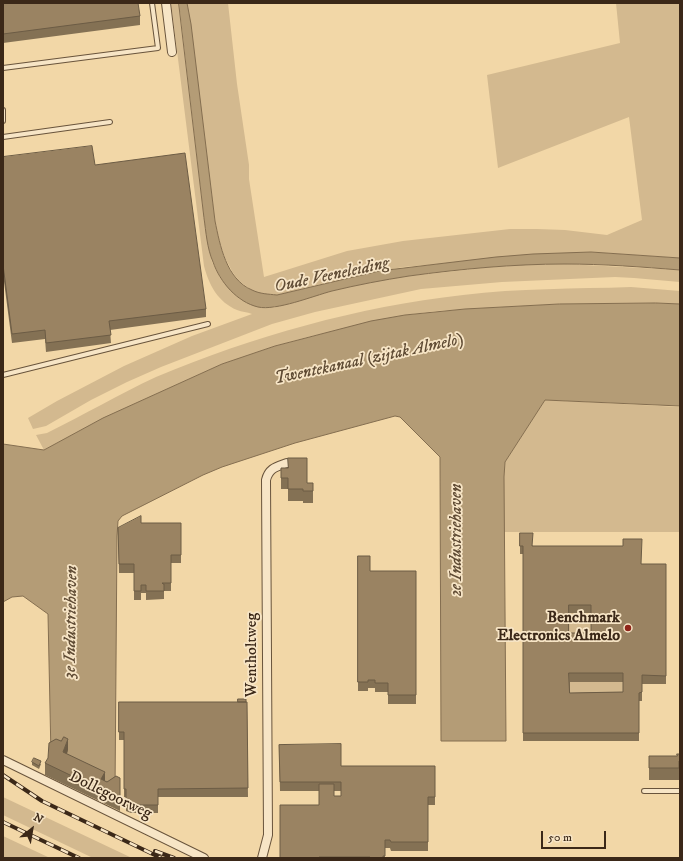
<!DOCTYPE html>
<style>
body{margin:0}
#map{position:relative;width:683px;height:861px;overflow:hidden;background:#f2d7a7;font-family:"IM FELL DW Pica",serif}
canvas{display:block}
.frame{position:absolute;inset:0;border:4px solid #3b2818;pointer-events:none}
.north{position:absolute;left:12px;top:809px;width:40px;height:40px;-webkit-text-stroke:3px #f7e5c6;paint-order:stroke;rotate:31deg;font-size:11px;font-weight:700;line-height:16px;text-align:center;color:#3b2818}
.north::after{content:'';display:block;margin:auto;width:14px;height:18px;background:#3b2818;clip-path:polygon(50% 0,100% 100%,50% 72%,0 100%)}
.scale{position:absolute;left:541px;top:831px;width:65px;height:18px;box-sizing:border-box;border:2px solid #3b2818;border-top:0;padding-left:5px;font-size:12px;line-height:14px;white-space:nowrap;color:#3b2818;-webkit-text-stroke:3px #f7e5c6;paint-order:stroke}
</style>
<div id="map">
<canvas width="683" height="861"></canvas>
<div class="frame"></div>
<div class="north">N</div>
<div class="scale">50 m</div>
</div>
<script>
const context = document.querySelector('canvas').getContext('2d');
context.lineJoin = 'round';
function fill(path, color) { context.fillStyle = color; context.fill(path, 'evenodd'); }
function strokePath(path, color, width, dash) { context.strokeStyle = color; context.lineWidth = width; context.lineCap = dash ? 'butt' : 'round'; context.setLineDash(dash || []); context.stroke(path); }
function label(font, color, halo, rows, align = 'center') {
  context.font = font + ' "IM FELL DW Pica",serif'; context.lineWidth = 3.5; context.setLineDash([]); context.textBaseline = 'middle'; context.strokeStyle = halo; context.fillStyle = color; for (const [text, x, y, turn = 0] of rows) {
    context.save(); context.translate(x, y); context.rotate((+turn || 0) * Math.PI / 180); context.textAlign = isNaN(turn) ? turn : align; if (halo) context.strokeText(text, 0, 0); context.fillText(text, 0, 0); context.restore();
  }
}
fill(new Path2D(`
 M171 3H179L204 218 212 262 221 279 241 300 259 307 273 308 332 291 377 281 409 276 483 268 521 265 566 264 680 270V282L634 278 615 277 502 282 421 289 315 312 272 324 161 367 127 382 91 400 46 426 33 429 28 418 57 401 124 366 192 336 252 314C247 312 242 312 237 310 218 302 209 285 204 266Z
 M187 3H228L237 84 249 165V179L264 277 347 251 403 241 510 229H537L565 230 607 235 642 220 629 117 498 168 487 75 620 43 616 3H680V258L591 252 403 267 350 277 277 295 264 294 253 291 239 281 233 273 225 258 220 244 215 221Z
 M631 287 680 291V304L656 303 559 304 437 311 405 315 308 337 275 346 222 364 104 418 44 450 36 435 47 433C84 415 119 394 156 377 254 336 357 307 463 295 519 288 575 289 631 287Z
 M545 400 680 407 679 532H504V477L505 462Z
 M569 613 591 614 590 642H569Z
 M570 682H623V701H570Z
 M3 797 132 858H93L3 815Z
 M3 836 50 858H3Z`), '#d3b98f');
const water = new Path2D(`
 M179 3H187L191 24 215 221C220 245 226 279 252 290 260 294 268 294 277 295L379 271 496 257 533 254 591 252 680 258V270C642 267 603 264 565 264 513 264 461 269 409 276 383 280 357 285 332 291 313 296 276 311 258 307 237 302 220 282 213 262 207 248 206 232 204 218Z
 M656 303 680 304V406L545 400 505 462 504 477 506 741H441L440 457 400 417 395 416 295 443 222 467 203 475 122 516 118 521 117 536 115 792 51 756 48 614 23 596 12 597 3 602V444L44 450 103 418 222 364 275 346 371 321 405 315 465 309 559 304Z`);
fill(water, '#b49c76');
strokePath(water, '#846e50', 1);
const lane = new Path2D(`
 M3 68 158 48 152 3
 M3 110V121
 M3 137 110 122
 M3 375 208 324
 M644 791H680`);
const street = new Path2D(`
 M166 3 172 52
 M3 760 204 858
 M262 858 268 835 266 480C269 468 276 467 287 463`);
strokePath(lane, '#69543c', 6);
strokePath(street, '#69543c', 10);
strokePath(lane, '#f7e5c6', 4);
strokePath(street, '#f7e5c6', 8);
const rail = new Path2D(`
 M3 775 42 801 161 858
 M3 822 79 858
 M155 851 174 858`);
strokePath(rail, '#3b2818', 4);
strokePath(rail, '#f7e5c6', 2.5, [8]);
fill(new Path2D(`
 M3 3 140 16V25L3 43Z
 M3 157 95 165 206 309V317L110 330 111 343 46 352 45 339 12 343 3 274Z
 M281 468H288L307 483H313V503H303V501H288V489H281Z
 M141 523H181V563H171V591H164V599L146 600V593H141V600H134V573H119L118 528Z
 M520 533 533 546 642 564H666V684H642V701H639V741H523V554H520ZM569 613H591V633H569ZM570 682H623V692L570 693Z
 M358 556 370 571H416V704H388V692H375V688H368V691H358Z
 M119 702H247L248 797H158V813H131L126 811V797H124V740H119Z
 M279 745 341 766H435V805H428V851H391L390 848H385V858H280L319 805V791H280ZM334 791H341V796H334Z
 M68 750 67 754 105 781 107 782 120 778V811L45 775V763Z
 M680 754V773H679V780H649V756H677Z
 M32 762 41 764 39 769 32 765Z`), '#847154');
fill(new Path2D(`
 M68 739V750L63 764V752Z
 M105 772V784L101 791V779Z`), '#6c5c45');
const building = new Path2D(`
 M3 3H138L140 16 3 34Z
 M92 146 95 165 185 153 206 309 109 321 111 335 46 343 45 330 12 334 3 265V157Z
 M288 458H307V483H313V491H303V489H288V478H281V468H288Z
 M141 516V523H181V555H171V583H162L163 584H164V591H146V585H141V591H134V564H119L118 528Z
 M520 533H533L532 546H623V539H642L641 564H666V676L642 675V692L639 693V733H523V546H520ZM569 605H591V633H569ZM569 673H623V692L570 693Z
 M358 556H370V571H416V695H388V683H375V680H368V682H358Z
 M238 699H246V702H238Z
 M119 702H247L248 788 158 789V805H131L126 802V789H124V732H119Z
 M64 737 68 739 63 752 105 772 101 779 107 782 116 776 120 778V799L45 763 48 758 49 743 56 739 61 741Z
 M341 744V766H435V797H428V842H391L390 840H385V856H383V858H370V857H319V858H280V805H319V784H334V796H341V782H280L279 745Z
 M677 754H680V761H679V768H649V756H677Z
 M34 758 41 761 39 766 32 762Z`);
fill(building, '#9a8362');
strokePath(building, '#6c5c45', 1);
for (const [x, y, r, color] of [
 [628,628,4,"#8f2418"]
]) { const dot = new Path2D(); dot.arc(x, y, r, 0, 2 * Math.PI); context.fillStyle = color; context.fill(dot); strokePath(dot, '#f7e5c6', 1.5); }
label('bold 16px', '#3b2818', '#f7e5c6', [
 ["Benchmark",620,619],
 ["Electronics Almelo",620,637]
], 'right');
label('16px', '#3b2818', '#f7e5c6', [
 ["Wentholtweg",253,655,-90],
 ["Dollegoorweg",110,796,26]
]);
label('italic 17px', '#5f4b34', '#f7e5c6', [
 ["Oude Veeneleiding",332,276,-12],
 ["Twentekanaal (zijtak Almelo)",369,360,-12],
 ["2e Industriehaven",457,540,-90],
 ["3e Industriehaven",72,622,-89]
]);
</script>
